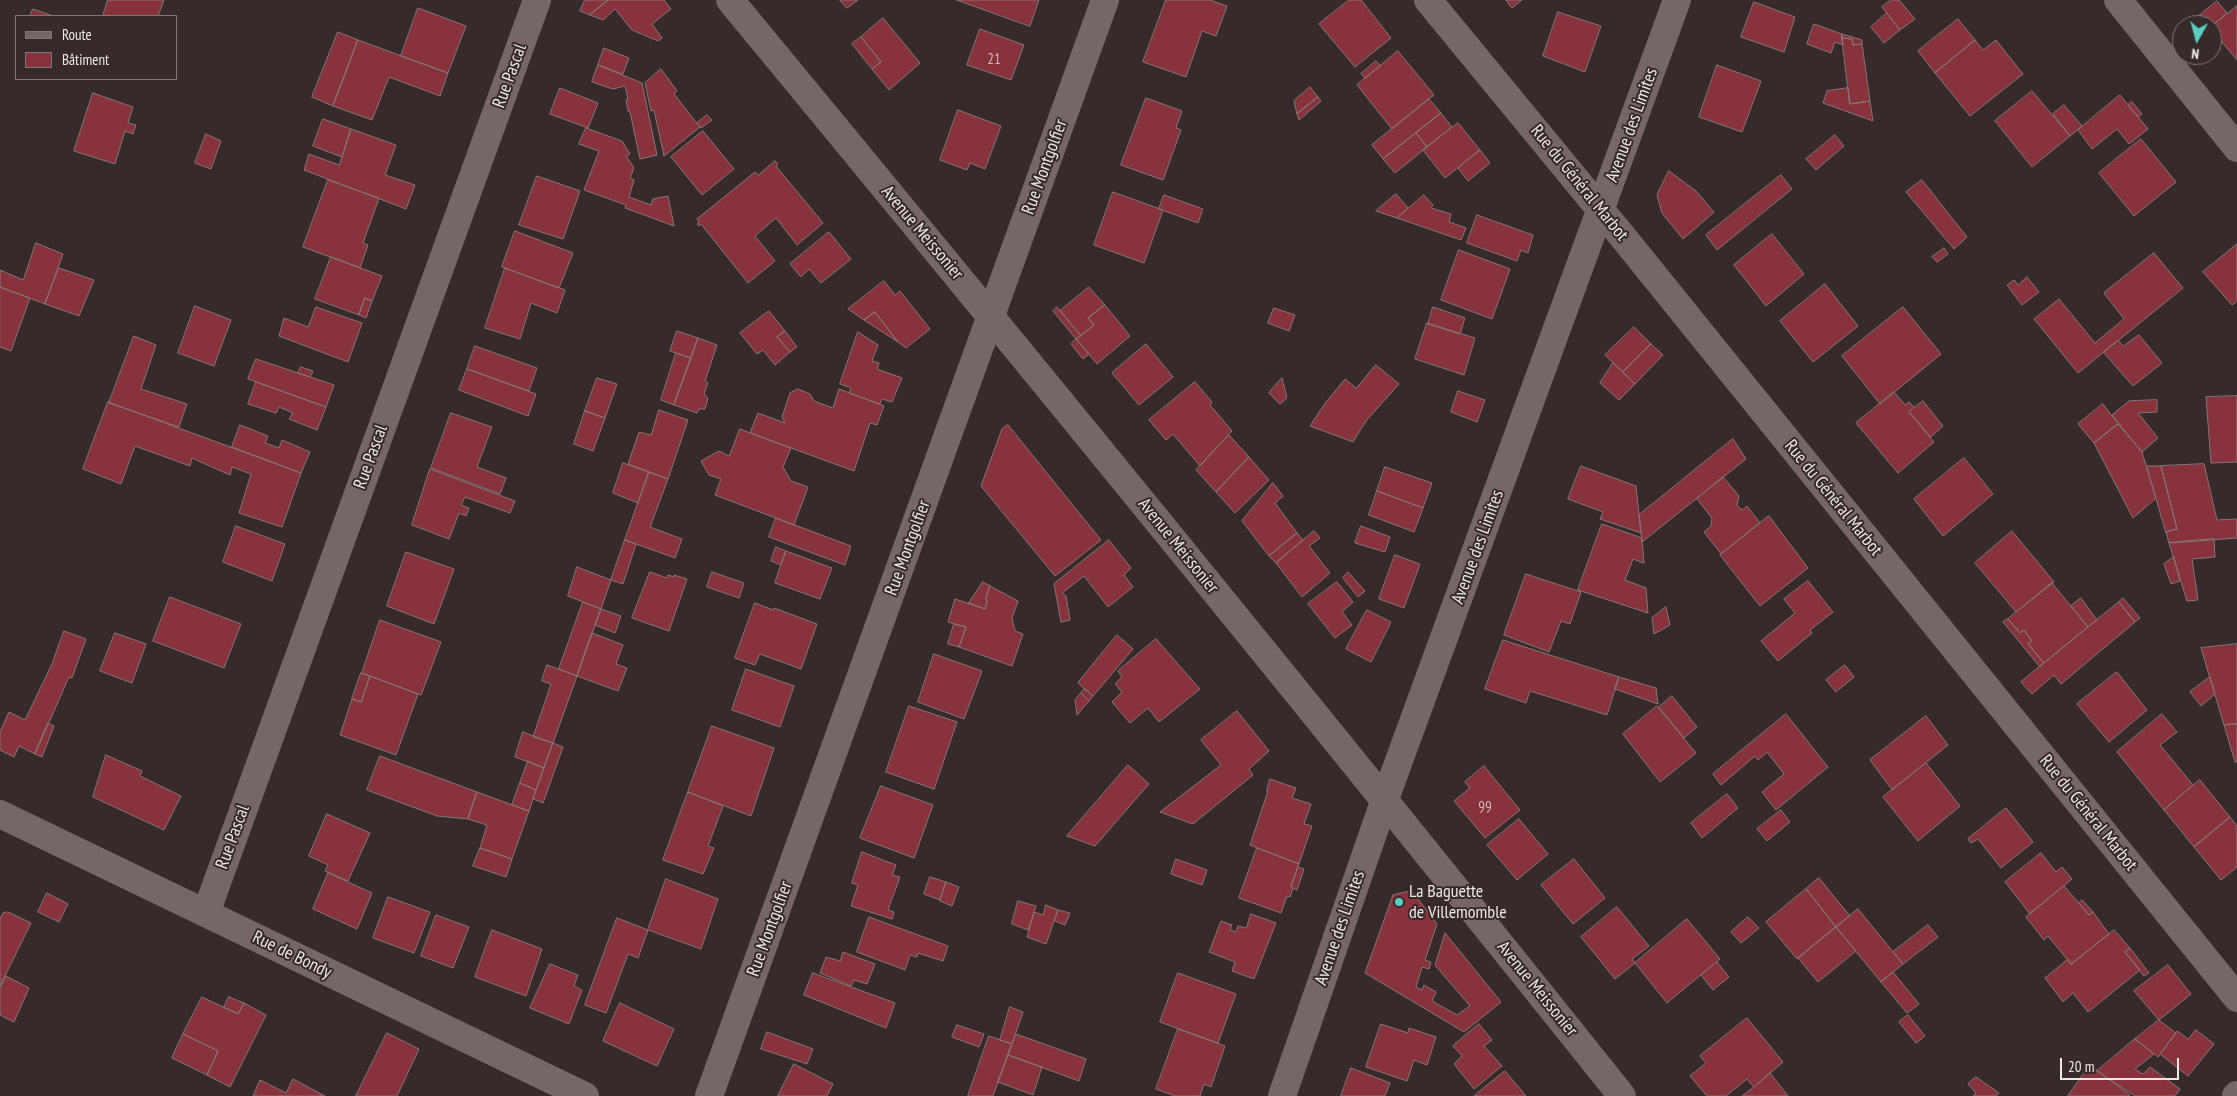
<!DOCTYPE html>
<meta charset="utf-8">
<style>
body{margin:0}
#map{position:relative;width:2237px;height:1096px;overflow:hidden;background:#362a2a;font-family:"PT Sans Narrow",sans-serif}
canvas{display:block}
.legend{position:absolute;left:15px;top:15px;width:162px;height:65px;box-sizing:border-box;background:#362a2a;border:1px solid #807575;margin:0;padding:6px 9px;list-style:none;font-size:15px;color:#efe6e6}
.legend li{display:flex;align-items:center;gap:10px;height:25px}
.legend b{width:25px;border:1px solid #807575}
.north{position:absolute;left:2172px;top:15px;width:50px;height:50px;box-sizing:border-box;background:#362a2a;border:1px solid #807575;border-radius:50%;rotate:187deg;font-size:14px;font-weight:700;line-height:20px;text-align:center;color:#efe6e6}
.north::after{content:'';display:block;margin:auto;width:18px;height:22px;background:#58cec0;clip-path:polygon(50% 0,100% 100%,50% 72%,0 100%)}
.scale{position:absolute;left:2060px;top:1058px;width:119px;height:22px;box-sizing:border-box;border:2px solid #efe6e6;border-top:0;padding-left:6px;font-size:15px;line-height:18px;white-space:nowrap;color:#efe6e6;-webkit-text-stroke:4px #362a2a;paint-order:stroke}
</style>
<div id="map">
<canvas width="2237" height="1096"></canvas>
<ul class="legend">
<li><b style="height:6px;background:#766767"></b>Route</li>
<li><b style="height:14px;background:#88323d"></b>Bâtiment</li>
</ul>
<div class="north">N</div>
<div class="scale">20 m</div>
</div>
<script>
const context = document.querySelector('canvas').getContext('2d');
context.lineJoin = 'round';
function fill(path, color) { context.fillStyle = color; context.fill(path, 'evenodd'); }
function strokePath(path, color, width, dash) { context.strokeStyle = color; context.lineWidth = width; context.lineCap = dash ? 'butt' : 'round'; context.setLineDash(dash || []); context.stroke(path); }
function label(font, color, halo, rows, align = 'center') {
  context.font = font + ' "PT Sans Narrow",sans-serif'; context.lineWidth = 4; context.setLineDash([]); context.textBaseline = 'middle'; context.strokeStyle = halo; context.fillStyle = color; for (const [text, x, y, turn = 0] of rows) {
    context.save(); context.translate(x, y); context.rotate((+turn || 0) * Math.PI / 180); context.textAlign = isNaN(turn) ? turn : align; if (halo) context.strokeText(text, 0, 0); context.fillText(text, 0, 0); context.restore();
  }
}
const building = new Path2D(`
 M108 0H164L158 16H103Z
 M585 0H608L590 15 580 11Z
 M608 0H664L671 9 652 24 662 38 658 41 632 30 615 9 603 20 590 15Z
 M840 0H858L847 8Z
 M957 0H1039L1030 26Z
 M1166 0H1210L1227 6 1216 36 1202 31 1186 77 1143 62Z
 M1349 0H1361L1391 38 1355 67 1319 24Z
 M1506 0H1522L1512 8Z
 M1891 0H1899L1915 19 1900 30 1882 7Z
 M2217 1 2227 13 2212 26 2198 25 2194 20Z
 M1754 2 1795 17 1784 52 1741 37Z
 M2237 6V60L2212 30V26Z
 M418 8 466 26 448 73 401 56Z
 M33 9 53 16H30Z
 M1558 12 1601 26 1585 72 1543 56Z
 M1887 13 1900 30 1884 43 1871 27Z
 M883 18 920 63 889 90 872 69 881 62 861 37Z
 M1958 19 1975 40 1935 73 1918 51Z
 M1814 24 1842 34 1843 45 1835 42 1831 53 1807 44Z
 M980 29 1024 45 1011 80 967 65Z
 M338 32 358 40 333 106 312 97Z
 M1842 34 1862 40V44L1853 45 1852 39 1842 38Z
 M861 37 881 62 872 69 852 44Z
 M1842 38 1852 39 1853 45 1862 44 1870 101 1850 104Z
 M358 40 448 73 440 96 389 77 372 120 333 106Z
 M1975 40 1983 50 1996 40 2023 74 1970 116 1935 73Z
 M604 48 629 58 623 74 598 65Z
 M1398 51 1434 95 1392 129 1357 85Z
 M1376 61 1381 66 1365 78 1361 74Z
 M598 65 642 83 657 155 640 159 630 112 628 111 626 100 628 99 625 86 613 89 592 82Z
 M1717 65 1761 81 1742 132 1699 117Z
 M661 69 677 91 674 94 700 127 664 156 654 110 651 111 645 83Z
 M1310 87 1318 97 1297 114 1294 101Z
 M560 88 598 103 588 128 550 114Z
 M1848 88 1850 104 1870 101 1873 121 1823 103 1827 91Z
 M2032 91 2070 136 2032 167 1995 121Z
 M93 93 133 107 128 123 136 125 133 134 125 131 115 164 74 151Z
 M2120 95 2148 129 2129 144 2117 129 2092 149 2078 130Z
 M1318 97 1321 101 1299 120 1297 114Z
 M1146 98 1182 111 1176 128 1181 130 1163 180 1121 165Z
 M1429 99 1441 113 1383 159 1372 145Z
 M2132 102 2142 114 2138 117 2128 105Z
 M2064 105 2082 126 2070 136 2053 114Z
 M958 110 1001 126 985 169 970 163 967 170 940 160Z
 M1441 113 1452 127 1427 147 1416 133Z
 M707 115 712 120 701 128 697 123Z
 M323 119 351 129 342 157 313 146Z
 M1458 123 1480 150 1445 178 1423 150Z
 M586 128 622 141 630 154 626 156 634 168 630 178 634 180 629 197 651 205 653 199 668 196 674 226 625 208 626 205 584 190 599 151 579 144Z
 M351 129 396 145 385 175 415 185 406 209 304 170 309 154 339 165Z
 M703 131 734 169 702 195 671 157Z
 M1416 133 1427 147 1395 173 1383 159Z
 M206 134 221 141 211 169 195 163Z
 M1835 135 1844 146 1816 170 1806 159Z
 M2141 139 2176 182 2134 216 2099 173Z
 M1480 150 1490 163 1468 181 1458 168Z
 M775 161 778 164 776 166 823 223 797 245 776 218 755 236 775 261 748 283 701 224 699 226 697 224 699 222 697 219 755 172 758 175Z
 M1669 171 1696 191 1714 212 1683 239 1662 213 1657 195Z
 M1781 175 1792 189 1717 250 1706 235Z
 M537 176 580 191 563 239 519 225Z
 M328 180 379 198 363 243 368 245 360 268 303 247Z
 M1922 180 1967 237 1954 249 1906 192Z
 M1113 192 1163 210 1144 263 1094 245Z
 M1396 194 1408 208 1397 218 1376 211Z
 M1164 195 1203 209 1198 223 1159 209Z
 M1424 195 1433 205 1431 208 1451 214 1449 222 1466 228 1461 240 1397 218Z
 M1477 215 1533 235 1528 253 1521 250 1517 261 1467 243Z
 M515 231 573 253 559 288 502 267Z
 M829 232 851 259 821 283 809 269 801 277 790 264Z
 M1772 234 1804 274 1766 306 1734 265Z
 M36 243 63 254 45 304 0 287V270L23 280Z
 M2237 244V301L2232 305 2203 272Z
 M1944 248 1948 254 1937 262 1932 257Z
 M1459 250 1510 269 1492 319 1441 300Z
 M2154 253 2183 288 2078 373 2034 319 2059 299 2095 343 2124 319 2104 293Z
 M331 257 382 276 372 301 365 298 359 315 315 299Z
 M59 268 94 280 79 316 45 304Z
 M505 268 565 290 557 313 531 303 520 339 485 328Z
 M2027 277 2039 292 2022 305 2007 285 2014 280 2018 285Z
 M884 281 895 295 900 291 930 329 906 348 898 342 875 312 864 320 848 309Z
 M1825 284 1858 326 1813 362 1780 321Z
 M0 287 30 298 11 351 0 347Z
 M1089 287 1105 305 1088 318 1094 325 1081 336 1060 311Z
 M365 298 372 301 366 318 359 315Z
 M1105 305 1130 336 1097 364 1076 339 1094 325 1088 318Z
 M195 306 231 320 214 366 178 353Z
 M316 307 362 323 348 362 279 336 284 318 308 327Z
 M1057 307 1081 336 1076 339 1053 311Z
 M1433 307 1465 318 1460 334 1428 324Z
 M1903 307 1941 354 1880 404 1842 356Z
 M1274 308 1295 315 1289 331 1268 323Z
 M769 311 785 331 777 337 790 352 775 365 763 350 757 354 740 333Z
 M875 312 898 342 864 320Z
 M1427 323 1475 338 1464 375 1415 359Z
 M1634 327 1651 344 1623 372 1605 355Z
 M677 331 698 338 691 358 670 351Z
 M785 331 797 347 790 352 777 337Z
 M858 332 878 345 872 361 879 363 877 369 902 378 892 402 882 399 880 404 849 393 851 388 840 384Z
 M2139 335 2162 363 2133 386 2103 352 2118 340 2123 346Z
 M134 336 156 345 141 389 187 404 179 427 109 403Z
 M698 338 717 345 705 381 708 383 704 394 708 398 705 409H699L697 413 674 405Z
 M1076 339 1089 354 1083 359 1071 344Z
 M1146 344 1173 377 1139 405 1112 373Z
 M1651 344 1663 355 1635 384 1623 372Z
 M475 346 537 368 529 391 467 369Z
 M676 353 691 358 674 405 661 400Z
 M256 359 334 385 326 407 248 379Z
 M1613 363 1635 384 1619 400 1600 383Z
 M1376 365 1399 384 1366 421 1353 442 1310 426 1326 402 1345 379 1356 388Z
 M301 367 313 371 310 377 298 373Z
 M467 369 536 394 528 416 459 390Z
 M597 378 617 384 605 418 585 411Z
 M1282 378 1287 398 1280 404 1269 393Z
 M256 382 326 407 317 430 289 419 293 413 279 407 276 413 248 404Z
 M1195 382 1212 402 1210 405 1232 431 1200 466 1173 434 1166 440 1149 420Z
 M798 389 810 394 814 401 833 408 839 389 884 406 877 425 870 423 854 471 750 433 758 413 785 423 782 417 790 393Z
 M1458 391 1485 400 1477 422 1451 412Z
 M1894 392 1905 405 1909 402 1914 407 1909 412 1934 442 1898 473 1856 423Z
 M2237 396V462L2211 463 2206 397Z
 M2157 400V412L2138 413 2158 438 2142 452 2112 415 2129 401Z
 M1923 401 1943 426 1931 437 1909 412Z
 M108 402 301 473 282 527 239 513 251 474 232 467 230 475 192 458 190 466 135 446 121 484 83 469Z
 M2103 404 2118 424 2094 443 2078 424Z
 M659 410 688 420 668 479 628 464 639 432 651 435Z
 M585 411 605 418 593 451 574 444Z
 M451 413 492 427 477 467 506 478 500 494 431 468Z
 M2118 424 2142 452 2156 498 2133 518 2094 443Z
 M240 425 268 436 265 443 279 448 282 440 310 452 301 473 232 447Z
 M1008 425 1101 540 1055 576 981 486 1002 429Z
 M740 429 791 448 783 467 791 481 808 487 794 525 715 495 721 479 709 475 701 461 719 451 729 456Z
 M1229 435 1249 457 1216 492 1196 470Z
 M1733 439 1746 459 1642 542 1639 515Z
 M1249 457 1269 480 1235 513 1216 492Z
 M1964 458 1993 494 1943 536 1914 499Z
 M623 463 649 472 638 503 613 493Z
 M2204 464 2217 520 2237 519V538L2169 543 2166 532 2177 529 2161 466Z
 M1581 466 1636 486 1641 533 1600 519 1603 512 1568 499Z
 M2147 466H2161L2177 529 2166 532Z
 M1385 467 1432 483 1423 508 1377 491Z
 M430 469 515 501 510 513 465 497 461 505 469 508 466 516 459 513 449 539 412 525Z
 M649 472 668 479 650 527 682 539 675 558 625 540Z
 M1723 477 1739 496 1737 505 1742 510 1747 506 1760 523 1721 554 1704 532 1711 526 1712 518 1697 499Z
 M1273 483 1283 496 1275 503 1297 533 1269 556 1242 521Z
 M1377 491 1423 508 1414 532 1369 515Z
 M1769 516 1808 568 1760 606 1720 555Z
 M776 518 851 546 845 565 769 537Z
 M1602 524 1642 538 1644 563 1633 559 1625 580 1646 588 1648 613 1578 590Z
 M236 526 285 544 272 581 223 562Z
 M1361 526 1390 537 1385 552 1355 543Z
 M1314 531 1320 538 1309 546 1330 573 1302 597 1276 563Z
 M2012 531 2054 582 2016 612 1975 563Z
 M1297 533 1303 540 1276 563 1269 556Z
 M2214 539 2215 557 2192 559 2198 600 2187 601 2169 543Z
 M625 540 636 544 623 584 611 580Z
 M1109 540 1131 568 1124 575 1133 587 1108 607 1084 576 1062 593 1066 596 1070 620 1061 622 1054 584Z
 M776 547 786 551 781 565 771 561Z
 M786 551 832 568 820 599 775 583Z
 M406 552 454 569 434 624 387 606Z
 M1395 555 1420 564 1404 608 1379 599Z
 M2174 557 2180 581 2171 584 2164 564Z
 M577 567 611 580 601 609 568 596Z
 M650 572 667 578 668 575 674 577V575L687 579 669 631 632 618Z
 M712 572 744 583 739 598 707 587Z
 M1348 572 1365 591 1358 597 1343 578Z
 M1526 574 1581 592 1570 624 1561 621 1549 652 1504 635Z
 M1808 581 1833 612 1810 630 1812 633 1778 661 1761 641 1795 613 1784 599Z
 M983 582 990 586 986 598 987 602 985 609 969 603Z
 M1337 582 1353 602 1342 612 1352 625 1335 638 1308 604Z
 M2052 583 2088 627 2044 663 2028 644 2032 641 2024 630 2020 633 2008 619Z
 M990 586 1018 601 1012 618 1015 631 1023 634 1012 666 959 647 966 627 948 622 955 599 985 609 987 602 986 598Z
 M170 597 241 624 224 668 153 641Z
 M2081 598 2097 620 2088 627 2071 606Z
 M2123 598 2140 618 2135 622 2119 602Z
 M583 602 601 609 577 676 559 669Z
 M2119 602 2135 622 2061 684 2054 675 2032 694 2021 682Z
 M755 603 773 610 774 608 817 624 801 669 760 654 755 665 735 658Z
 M1666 607 1670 625 1654 634 1652 618Z
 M601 609 621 616 615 633 595 625Z
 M1367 610 1391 622 1371 662 1346 649Z
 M2008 619 2020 633 2024 630 2032 641 2028 644 2044 663 2040 667 2003 622Z
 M380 620 441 642 421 695 362 673Z
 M954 624 966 627 959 647 948 644Z
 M64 631 86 639 72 678 69 677 35 754 19 746 14 757 0 750V732L9 712 25 720 52 664Z
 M115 633 146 644 132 683 100 671Z
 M592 633 623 645 616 664 627 668 618 691 577 676Z
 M1117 635 1133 649 1093 696 1078 683Z
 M1156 639 1200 689 1159 722 1148 708 1130 723 1112 702 1122 692 1115 684 1122 677 1118 671Z
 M1503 640 1619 677 1607 715 1530 691 1526 703 1485 689Z
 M2237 644V724L2224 725 2201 648Z
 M934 654 982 671 964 719 918 702Z
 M547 665 577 676 553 743 533 737 551 684 542 681Z
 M1845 665 1854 677 1836 692 1826 680Z
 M746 669 794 686 780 727 732 710Z
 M2117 672 2147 710 2109 742 2077 704Z
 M361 673 370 676 361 702 352 699Z
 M370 676 418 694 396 755 340 735 352 699 361 702Z
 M1619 677 1656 688 1658 704 1615 689Z
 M2210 677 2215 694 2201 706 2190 692Z
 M1084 689 1093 696 1089 701 1081 693Z
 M1081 693 1089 701 1077 715 1075 700Z
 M1672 696 1697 727 1684 738 1659 707Z
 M909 706 957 722 934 789 886 772Z
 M1657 706 1696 753 1660 782 1623 734Z
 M1237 711 1269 751 1249 769 1253 775 1193 824 1160 812 1221 765 1201 740Z
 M1786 714 1828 767 1776 810 1762 792 1784 774 1767 752 1758 760 1755 756 1721 785 1713 774Z
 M2162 714 2177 732 2160 745 2193 785 2164 810 2117 752Z
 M1926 716 1948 745 1892 790 1870 760Z
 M48 723 54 726 42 757 35 754Z
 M2237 724V762H2235L2224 725Z
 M712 726 774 748 751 816 688 792Z
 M523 732 553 743 544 768 515 757Z
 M553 743 563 747 543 803 533 799Z
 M106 755 142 771 140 776 181 796 164 830 93 797Z
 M380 756 477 792 468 819 437 816 367 790Z
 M528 761 544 768 536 790 520 783Z
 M1926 763 1960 806 1918 841 1883 797Z
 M1128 765 1149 784 1095 846 1067 836Z
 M1484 766 1520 810 1485 838 1454 801 1470 788 1465 782Z
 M1270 779 1296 788 1292 798 1311 804 1304 824 1312 826 1299 864 1250 845 1268 791H1267Z
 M2200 780 2230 817 2194 847 2164 810Z
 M520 783 536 790 529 811 512 805Z
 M881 786 933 805 914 858 860 838Z
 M477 792 529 811 512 859 480 848 487 825 468 819Z
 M688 792 723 806 708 846 714 848 703 874 663 860Z
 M1727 794 1738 808 1702 838 1691 823Z
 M2006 808 2033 842 2001 868 1978 839 1971 843 1968 839Z
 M1781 810 1790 822 1767 841 1757 829Z
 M327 814 370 833 348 881 325 871 328 865 309 856Z
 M2230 817 2237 826V867L2221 880 2194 847Z
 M1519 819 1548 854 1517 880 1487 845Z
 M480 848 512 859 506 877 473 866Z
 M1257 848 1299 864 1291 887 1293 888 1290 897 1287 896 1281 913 1239 898Z
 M862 852 896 865 892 875 900 877 888 910 894 912 892 919 851 906 858 885 852 883Z
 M2041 853 2056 872 2062 867 2072 879 2030 914 2005 882Z
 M1176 859 1207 870 1202 885 1171 874Z
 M1574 859 1605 898 1573 924 1541 885Z
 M1298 867 1304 869 1297 890 1291 887Z
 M328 873 372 893 357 929 313 909Z
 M930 877 946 882 940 900 924 894Z
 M1819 878 1850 916 1836 927 1806 889Z
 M666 879 718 899 701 949 648 930Z
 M946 882 959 887 952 906 940 901Z
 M2064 886 2089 915 2093 912 2109 934 2071 964 2048 936 2044 940 2026 917Z
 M1806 889 1836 927 1797 959 1766 922Z
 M1412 891 1437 924 1425 960 1431 962 1429 969 1422 967 1416 987 1422 990 1424 985 1436 992 1432 1001 1457 1015 1470 1006 1435 965 1445 933 1501 1002 1464 1032 1365 973 1393 895Z
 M47 893 68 904 59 922 38 912Z
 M388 897 430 912 414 953 373 938Z
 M2082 900 2093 912 2089 915 2079 903Z
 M1018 901 1036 906 1028 930 1012 924Z
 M1046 905 1058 910 1046 944 1027 937 1034 912 1043 915Z
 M1617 907 1649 946 1632 959 1635 963 1615 979 1581 937Z
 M1858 909 1903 964 1881 982 1836 927Z
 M1058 910 1070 913 1065 925 1055 921Z
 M8 912 31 923 0 986V919L3 913Z
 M1251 914 1276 923 1254 979 1232 971 1235 962 1209 952 1221 921 1232 925 1230 930 1236 932 1238 926 1246 928Z
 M436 915 469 927 453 968 421 956Z
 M869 917 948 946 943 961 918 953 917 957 910 955 905 970 857 952Z
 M1748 917 1759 928 1741 943 1731 932Z
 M617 918 648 930 638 958 628 954 606 1013 585 1005Z
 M1687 919 1720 959 1667 1003 1635 963Z
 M1928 925 1938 937 1903 964 1893 952Z
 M1836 927 1856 951 1818 982 1798 958Z
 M492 930 542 949 526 996 475 977Z
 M2114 930 2130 948 2125 952 2140 970 2088 1012 2073 993 2063 1002 2045 978 2068 959 2071 964Z
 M2130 948 2149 973 2144 976 2125 952Z
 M843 952 875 964 867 984 854 980 851 986 820 973 826 957 840 961Z
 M1717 962 1729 977 1713 990 1701 975Z
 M550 964 578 975 574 986 582 990 569 1024 530 1008Z
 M2168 965 2191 994 2159 1020 2134 991Z
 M1893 972 1919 1004 1907 1013 1881 982Z
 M813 973 895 1003 886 1028 804 995Z
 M1178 973 1236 994 1218 1043 1160 1022Z
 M6 976 29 988 14 1022 0 1015V989Z
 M202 997 238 1014 244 1003 266 1015 230 1087 207 1075 218 1051 183 1034Z
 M229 997 244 1003 238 1014 224 1007Z
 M620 1003 674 1029 657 1066 603 1041Z
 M1010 1007 1023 1012 1012 1044 1000 1040Z
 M1908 1015 1925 1036 1916 1043 1899 1022Z
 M1747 1018 1783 1062 1754 1087 1747 1079 1726 1096H1707L1690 1076 1706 1063 1700 1056Z
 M2159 1020 2176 1033 2158 1057 2135 1039Z
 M1381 1024 1408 1033 1409 1028 1436 1037 1427 1065 1414 1060 1407 1081 1366 1067Z
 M1479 1024 1492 1040 1484 1046 1502 1066 1474 1089 1454 1064 1462 1056 1453 1046Z
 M957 1025 984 1034 979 1047 952 1037Z
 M1178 1029 1225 1046 1211 1087 1204 1084 1200 1096H1175L1156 1089Z
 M2196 1030 2214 1044 2188 1076 2160 1054 2177 1031 2188 1039Z
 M767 1032 813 1049 807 1064 761 1049Z
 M387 1033 419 1049 397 1096H356Z
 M183 1034 218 1051 207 1075 172 1058Z
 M1016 1034 1086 1059 1079 1081 1008 1055Z
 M989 1036 1012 1044 1008 1055 993 1096H968Z
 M2135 1039 2154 1054 2135 1069 2143 1074 2150 1067 2180 1089 2175 1096H2135L2097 1071Z
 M1008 1055 1042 1067 1033 1095 998 1082Z
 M794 1064 833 1084 827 1096H778Z
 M2090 1065 2130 1095 2129 1096H2068Z
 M1351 1068 1390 1083 1385 1096H1341Z
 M1505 1071 1526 1096H1474Z
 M1770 1073 1788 1096H1742L1754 1087Z
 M1976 1077 1999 1093 1996 1096H1973L1976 1093 1968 1084Z
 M293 1079 325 1096H253L260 1080 286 1093Z`);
fill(building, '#88323d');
strokePath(building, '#857676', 1);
strokePath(new Path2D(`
 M1428 0 1627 242 2237 998
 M2118 0 2237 148
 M206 913 537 0
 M709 1096 1105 0
 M1282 1096 1385 799 1677 0`), '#766767', 28);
strokePath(new Path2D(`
 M730 0C1030 363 1328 728 1622 1096
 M0 814 585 1096
 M2236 1096 2237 1095`), '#766767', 28);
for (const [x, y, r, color] of [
 [1399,902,5,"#58cec0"]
]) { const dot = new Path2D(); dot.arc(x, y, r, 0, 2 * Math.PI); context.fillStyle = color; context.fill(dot); strokePath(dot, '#362a2a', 2); }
label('15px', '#d5b9bc', null, [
 ["21",994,60],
 ["99",1485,808]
]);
label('18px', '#efe6e6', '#362a2a', [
 ["Rue Pascal",510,76,-70],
 ["Avenue des Limites",1632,125,-70],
 ["Rue Montgolfier",1045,167,-70],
 ["Rue du Général Marbot",1579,183,51],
 ["Avenue Meissonier",922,233,50],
 ["Rue Pascal",371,457,-70],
 ["Rue du Général Marbot",1833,498,51],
 ["Avenue Meissonier",1178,546,51],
 ["Avenue des Limites",1478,547,-70],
 ["Rue Montgolfier",908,548,-70],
 ["Rue du Général Marbot",2088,813,51],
 ["Rue Pascal",233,837,-70],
 ["Avenue des Limites",1340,928,-71],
 ["Rue Montgolfier",770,929,-70],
 ["Rue de Bondy",292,955,26],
 ["Avenue Meissonier",1537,989,51]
]);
label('18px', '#efe6e6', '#362a2a', [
 ["La Baguette",1409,892],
 ["de Villemomble",1409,913]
], 'left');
</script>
